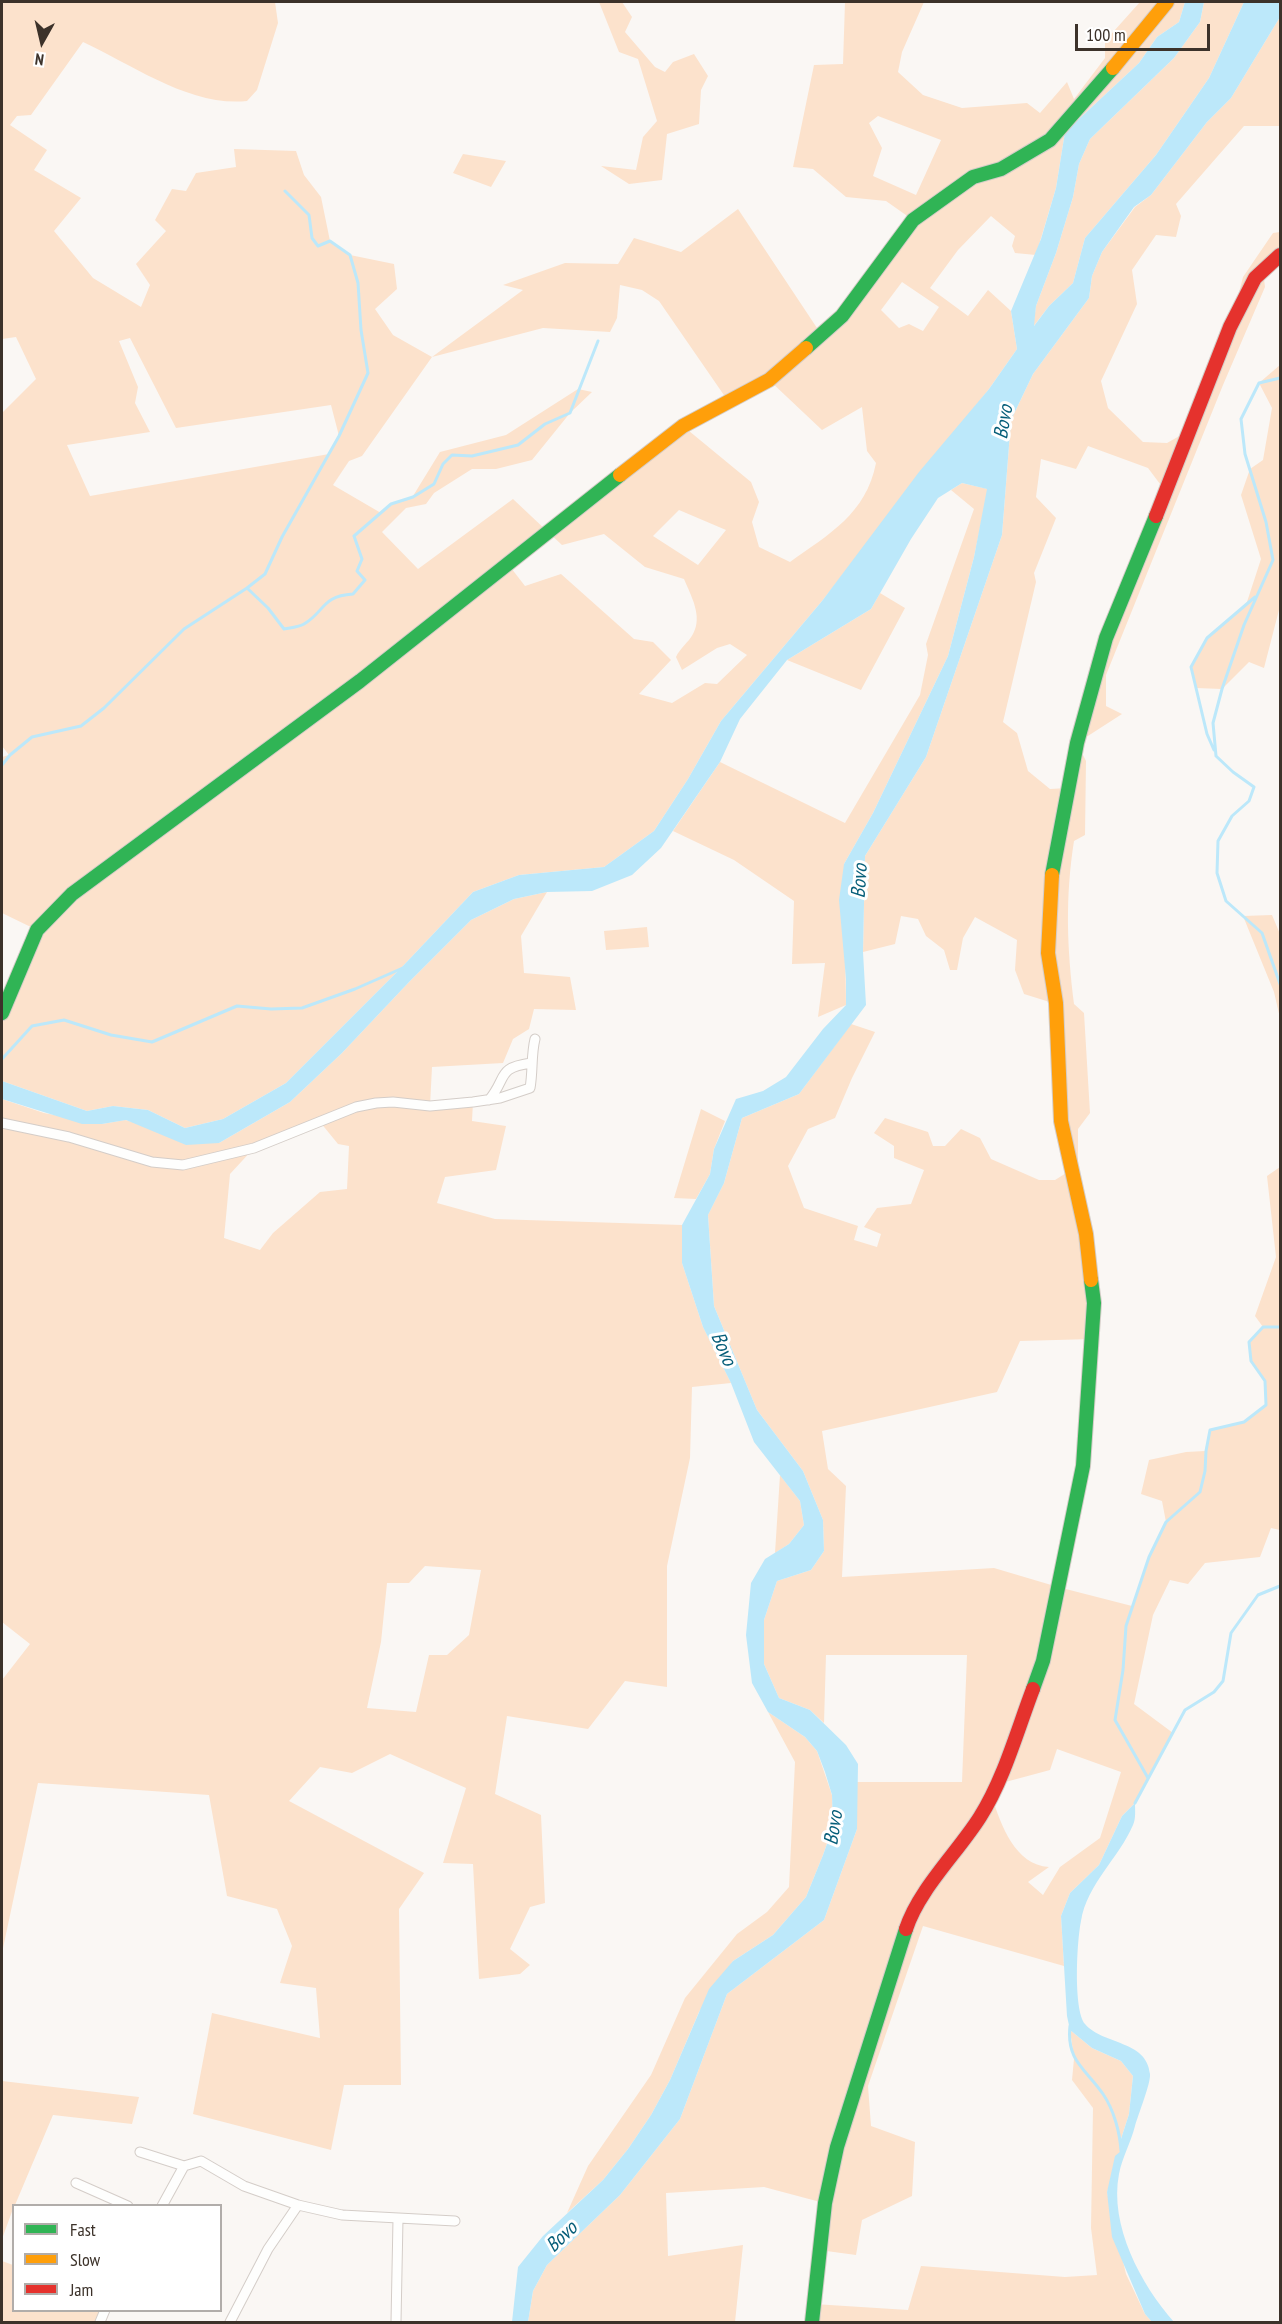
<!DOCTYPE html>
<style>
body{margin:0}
#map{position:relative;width:1282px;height:2324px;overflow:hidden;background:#faf7f4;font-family:"PT Sans Narrow",sans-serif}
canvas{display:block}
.frame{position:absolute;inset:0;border:3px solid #3c322a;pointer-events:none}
.legend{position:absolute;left:12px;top:2204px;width:210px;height:108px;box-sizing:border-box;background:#fff;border:2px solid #b1adaa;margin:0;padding:8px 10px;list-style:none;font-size:18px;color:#3c322a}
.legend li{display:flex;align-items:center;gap:12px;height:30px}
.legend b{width:30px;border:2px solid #b1adaa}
.north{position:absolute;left:12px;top:12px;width:60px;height:60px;-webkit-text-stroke:4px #fff;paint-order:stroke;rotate:188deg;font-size:16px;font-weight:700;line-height:24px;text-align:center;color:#3c322a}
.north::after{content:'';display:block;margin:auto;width:21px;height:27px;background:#3c322a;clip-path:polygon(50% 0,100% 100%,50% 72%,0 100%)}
.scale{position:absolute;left:1075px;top:24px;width:135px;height:27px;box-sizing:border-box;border:3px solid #3c322a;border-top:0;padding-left:8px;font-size:18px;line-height:21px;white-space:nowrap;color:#3c322a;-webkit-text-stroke:4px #fff;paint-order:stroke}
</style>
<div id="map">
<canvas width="1282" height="2324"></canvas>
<div class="frame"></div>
<ul class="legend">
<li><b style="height:8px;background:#30b455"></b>Fast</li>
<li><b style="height:8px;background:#ff9f0a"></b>Slow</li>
<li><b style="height:8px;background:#e5322d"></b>Jam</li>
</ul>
<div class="north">N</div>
<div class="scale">100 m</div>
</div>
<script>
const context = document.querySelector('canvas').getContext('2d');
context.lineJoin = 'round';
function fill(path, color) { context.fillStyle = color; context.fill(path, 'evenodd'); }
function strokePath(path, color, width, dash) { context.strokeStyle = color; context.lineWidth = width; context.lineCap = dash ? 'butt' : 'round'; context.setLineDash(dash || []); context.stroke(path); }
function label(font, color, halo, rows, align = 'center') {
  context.font = font + ' "PT Sans Narrow",sans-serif'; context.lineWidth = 6; context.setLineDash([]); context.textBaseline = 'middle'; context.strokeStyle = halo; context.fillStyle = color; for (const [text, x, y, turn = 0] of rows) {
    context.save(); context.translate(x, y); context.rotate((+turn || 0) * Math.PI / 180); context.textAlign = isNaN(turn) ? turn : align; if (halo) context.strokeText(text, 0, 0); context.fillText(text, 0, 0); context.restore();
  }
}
fill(new Path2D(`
 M2 2H275L278 23 257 90 247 101C190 107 133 65 83 42L31 115 17 116 10 125 47 150 34 170 81 198 54 231 93 278 141 307 150 285 136 264 166 231 155 220 172 189 186 191 196 173 236 167 234 149 296 151 304 175 321 197 330 241 350 255 394 264 397 289 375 309 393 335 432 357 523 290 503 285 565 263 618 264 634 238 681 252 738 209 821 334 913 220 886 201 846 197 813 169 793 167 814 65 843 64 845 2H924L902 52 898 72 923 95 962 108 1027 103 1040 113 1067 82 1074 99 1105 58V41L1140 2H1185L1179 22 1157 37 1139 63 1065 132 1056 188 1036 255 1015 253 1012 246 1015 236 991 216 958 250 930 288 968 316 988 290 1011 311 1017 349 989 389 822 601 721 721 688 779 654 831 604 867 519 875 473 892 401 968 286 1083 223 1119 185 1128 148 1110 113 1106 87 1111 2 1081V1013L37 930 2 913V757L9 755 2 746V413L36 379 16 337 2 339ZM878 116 941 140 916 195 873 176 882 148 869 123ZM902 282 939 307 923 331 909 324 899 328 881 310ZM620 285 642 290 659 301 728 401 769 380 822 430 862 407 867 451 876 463C866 514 829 534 790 562L759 547 752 522 759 502 751 482 683 426 548 532 513 499 418 569 382 532 406 508 426 504 434 493 472 469H496L532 460 570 413 592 392 578 389 506 435 440 452 413 496 391 504 381 513 333 485 349 461 362 456 432 357 543 328 610 332 617 318ZM130 338 176 428 331 405 339 436 329 454 90 496 67 445 150 432 135 403 138 387 119 341ZM679 510 726 530 698 565 653 536ZM548 532 562 545 604 534 645 567 684 579C691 596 703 616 693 634 688 643 680 648 676 657L682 670 717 648 730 644 747 655 717 684 705 683 672 703 639 694 671 660 653 642 634 639 561 574 525 586 508 564Z
 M599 2H622L632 17 625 32 655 67 665 72 673 62 694 54 708 76 701 90 699 124 667 134 662 180 629 184 601 166 636 170 643 137 657 121 638 59 619 52Z
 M1204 2H1244L1209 78 1156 155 1085 238 1073 283 1049 306 1033 327 1036 306 1056 253 1073 197 1079 164 1090 139 1174 58 1200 22Z
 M1280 17V126H1244L1176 204 1181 216 1176 237 1156 235 1132 270 1137 304 1101 381 1108 408 1143 442 1167 443 1190 430 1230 327 1243 277 1273 233 1280 232V255L1263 271 1265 287 1223 385 1106 675V706L1122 714 1077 743 1086 761 1085 835 1074 841C1065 898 1067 948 1074 1004L1084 1013 1090 1113 1078 1129V1165L1071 1170 1086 1234 1094 1303 1092 1339 1020 1341 997 1392 822 1431 828 1469 846 1486 842 1577 994 1568 1058 1587 1132 1606 1149 1557 1166 1522 1162 1501 1141 1494 1149 1460 1186 1452 1205 1451 1210 1430 1244 1422 1266 1405 1265 1381 1251 1361 1249 1342 1263 1327 1255 1316 1276 1257 1267 1176 1280 1167V1530L1271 1528 1260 1557 1205 1563 1188 1584 1170 1580 1153 1615 1134 1704 1173 1733 1135 1803 1122 1816 1099 1865 1070 1893 1061 1916 1064 1966 923 1926 868 2086 871 2126 915 2142 912 2196 862 2220 856 2255 819 2250 824 2203 764 2187 666 2193 668 2256 743 2245 735 2322H528L533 2291 547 2265 620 2195 680 2119 727 1994 824 1920 857 1829V1782H962L967 1655H826L824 1723 810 1710 779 1698 764 1664V1620L777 1581 811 1570 824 1551 823 1520 803 1471 757 1410 714 1306 708 1215 724 1183 742 1118 799 1094 851 1024 875 1032 852 1078 835 1118 808 1129 788 1166 804 1208 858 1226 854 1240 877 1247 881 1234 864 1227 877 1208 911 1204 924 1170 894 1158V1146L874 1133 885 1118 928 1132 933 1146H945L961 1129 980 1138 991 1159 1039 1180H1055L1071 1170 1061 1121 1060 1062 1056 1004 1024 994 1015 970 1017 940 975 917 963 938 957 970H950L944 950 926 936 918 919 901 916 895 944 863 952 865 856 926 757 1002 535 1011 420 1033 374 1089 298 1092 276 1102 252 1135 207 1151 195 1207 122 1231 98ZM1088 446 1148 468 1166 492 1106 638 1089 695 1067 788 1050 789 1028 771 1017 733 1003 722 1036 582 1034 573 1056 518 1036 497 1041 459 1076 469ZM1057 1749 1121 1772 1100 1838 1060 1867 1043 1895 1028 1882 1049 1867C1015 1865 1001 1825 992 1797L998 1784 1050 1770Z
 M463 154 506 161 491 187 453 173Z
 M1280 365V606L1264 668 1249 662 1222 689 1196 688 1191 667 1207 638 1246 605 1261 559 1241 495 1250 469 1263 460 1272 408 1259 383Z
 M962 483 988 489 974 557 948 656 873 813 844 864 846 1005 818 1017 825 963 792 964 794 901 734 860 673 831 720 762 845 823 920 695 928 655 926 644 974 509 951 490Z
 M880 593 905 608 861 690 787 660 871 609Z
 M547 892 521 936 524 973 570 977 576 1010 534 1009 529 1029 513 1039 503 1063 432 1067 430 1106 473 1102 472 1121 506 1126 496 1170 445 1177 437 1203 495 1219 682 1225V1263L703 1327 731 1383 692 1387 690 1458 667 1566V1687L625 1681 588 1729 507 1716 495 1794 541 1815 545 1903 530 1907 510 1949 530 1965 520 1974 479 1979 473 1864 443 1863 466 1788 390 1754 352 1773 320 1767 289 1801 424 1873 399 1909 401 2085H344L331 2150 193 2114 212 2013 320 2038 316 1988 280 1983 292 1946 277 1909 227 1896 209 1795 38 1783 2 1953V1680L30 1644 2 1622V1099L44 1113 102 1124 125 1120 219 1143 290 1102 342 1053 410 981 471 920 514 899ZM320 1122 338 1144 349 1146 347 1189 320 1192 273 1233 260 1250 224 1238 230 1174 254 1148ZM425 1566 481 1570 469 1635 447 1655H429L416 1712 367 1708 381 1642 387 1583H409Z
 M1272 915 1280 934V1018L1274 992 1243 916Z
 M647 927 649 947 606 950 604 931Z
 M701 1109 725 1121 714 1149 710 1174 696 1199 674 1198Z
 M780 1475 800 1501 804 1525 789 1544 775 1553Z
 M768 1712 805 1737 817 1751 832 1795 833 1827 823 1855 806 1897 773 1935 733 1961 699 2012 670 2080 651 2115 628 2149 603 2180 567 2213 588 2166 651 2075 685 1998 737 1934 767 1912 789 1887 795 1762Z
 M1070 2030 1092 2048 1121 2061 1133 2076 1129 2114 1121 2139V2151L1107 2192 1126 2274 1145 2314 1152 2322H812L814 2304 908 2310 921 2266 1065 2277 1097 2275 1091 2228 1093 2108 1072 2080 1074 2059Z
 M2 2081 139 2097 132 2124 53 2115 15 2205 14 2206 2 2239Z
 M2 2261 13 2265 14 2310 105 2311 100 2322H2Z`), '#fce2cc');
fill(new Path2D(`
 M1185 2H1204L1200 22 1174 58 1090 139 1079 164 1073 197 1056 253 1036 306 1034 326 1049 306 1073 283 1085 238 1156 155 1209 78 1244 2H1280V17L1231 98 1207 122 1151 195 1134 207 1102 252 1092 276 1089 298 1033 374 1011 420 1002 535 926 757 865 856 863 952 866 1005 799 1094 742 1118 724 1183 708 1215 714 1306 757 1410 803 1471 823 1520 824 1551 811 1570 777 1581 764 1620V1664L779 1698 810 1710 846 1745 858 1764 857 1829 824 1920 727 1994 680 2119 620 2195 547 2265 533 2291 528 2322H512L518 2267 543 2236 603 2180 628 2149 651 2115 670 2080 709 1989 733 1961 773 1935 806 1897 823 1855 833 1827 832 1795 825 1772 817 1751 805 1737 768 1712 752 1683 746 1635 751 1583 765 1559 789 1544 804 1525 800 1501 754 1442 731 1383 703 1327 682 1263V1225L710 1174 714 1149 736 1099 763 1091 786 1077 823 1029 846 1005V979L839 900 844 864 873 813 948 656 974 557 987 489 962 483 938 498 911 539 871 609 787 660 740 719 720 762 661 848 632 875 592 891 547 892 514 899 471 920 410 981 342 1053 290 1102 219 1143 186 1145 126 1120 102 1124H82L2 1099V1081L87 1111 113 1106 148 1110 185 1128 223 1119 286 1083 401 968 473 892 519 875 604 867 654 831 688 779 721 721 822 601 919 472 989 389 1017 349 1011 311 1041 239 1056 188 1065 132 1139 63 1157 37 1179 22Z
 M1135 1803C1135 1810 1136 1819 1133 1825 1119 1858 1087 1884 1081 1921 1077 1940 1073 2009 1085 2024 1103 2045 1147 2040 1150 2074 1151 2083 1138 2115 1135 2126 1131 2142 1122 2158 1119 2174 1109 2225 1141 2285 1174 2322H1152L1145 2314 1112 2237 1107 2192 1115 2156 1121 2151V2139L1129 2114 1133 2076 1121 2061 1092 2048 1070 2030 1067 2016 1061 1916 1070 1893 1099 1865 1122 1816Z`), '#bce8fa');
strokePath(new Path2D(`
 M1280 378 1259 383 1241 419 1245 454 1266 522 1273 560 1244 625 1222 689 1213 723 1216 756 1233 772 1254 787 1249 801 1232 816 1218 841 1217 873 1226 901 1262 933 1280 984
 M247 588 265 574 282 537 339 436 368 373 361 330 358 283 350 255 330 241 318 246 312 238 309 215 285 191
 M1214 750 1207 734 1191 667 1207 638 1255 597
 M2 765 10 755 32 737 81 726 104 708 184 629 247 588 268 608 284 629C290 628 299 627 304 624 325 612 321 596 353 594L365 580 357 571 362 559 354 536 391 504 413 497 434 484 443 464 452 455 472 456 518 445 545 424 570 413 598 341
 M2 1059 32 1026 64 1020 111 1035 152 1042 237 1006 271 1009 302 1008 355 989 405 967
 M1148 1778 1115 1720 1123 1670 1126 1626 1149 1557 1166 1522 1200 1492 1205 1471 1206 1451 1210 1430 1244 1422 1266 1405 1265 1381 1251 1361 1249 1342 1263 1327H1280
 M1135 1803 1185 1710 1214 1692 1223 1681 1231 1633 1258 1595 1280 1586
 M1070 2026C1066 2061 1086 2069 1103 2094 1114 2110 1120 2133 1121 2151`), '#bce8fa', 3);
const street = new Path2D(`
 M489 1100C508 1077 496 1068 531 1063
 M2 1123 69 1137 152 1162 183 1165 254 1148 356 1107 376 1103 393 1102 430 1106 473 1102 500 1098 530 1088C533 1072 531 1055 535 1039
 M140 2152 184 2166 201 2161 244 2186 298 2205 342 2215 455 2221
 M76 2183 128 2206
 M162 2206 184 2166
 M100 2322 105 2310
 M230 2322 268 2249 298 2205
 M396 2322 398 2219`);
const fast = new Path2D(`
 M806 348 842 316 913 220 973 177 1001 169 1050 140 1113 68
 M1052 875 1077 743 1106 638 1156 516
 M2 1013 37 930 72 894 360 681 620 475
 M1033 1689 1043 1661 1083 1466 1094 1303 1091 1280
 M812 2322 825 2203 837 2147 906 1929`);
const slow = new Path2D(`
 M1113 68 1167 2
 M620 475 683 426 769 380 806 348
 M1052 875 1048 953 1056 1003 1061 1121 1086 1234 1091 1280`);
const jam = new Path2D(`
 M1156 516 1230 327 1255 278 1280 255
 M906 1929C919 1889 958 1852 980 1817 1004 1779 1017 1731 1033 1689`);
strokePath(street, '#d4cdc8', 11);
strokePath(fast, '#d4cdc8', 16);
strokePath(slow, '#d4cdc8', 16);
strokePath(jam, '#d4cdc8', 16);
strokePath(street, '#fefefd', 9);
strokePath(fast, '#30b455', 14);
strokePath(slow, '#ff9f0a', 14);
strokePath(jam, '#e5322d', 14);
label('italic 20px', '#065e79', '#fff', [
 ["Bovo",1004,422,-80],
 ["Bovo",860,881,-86],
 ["Bovo",723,1349,67],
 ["Bovo",834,1828,-81],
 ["Bovo",562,2237,-43]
]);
</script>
